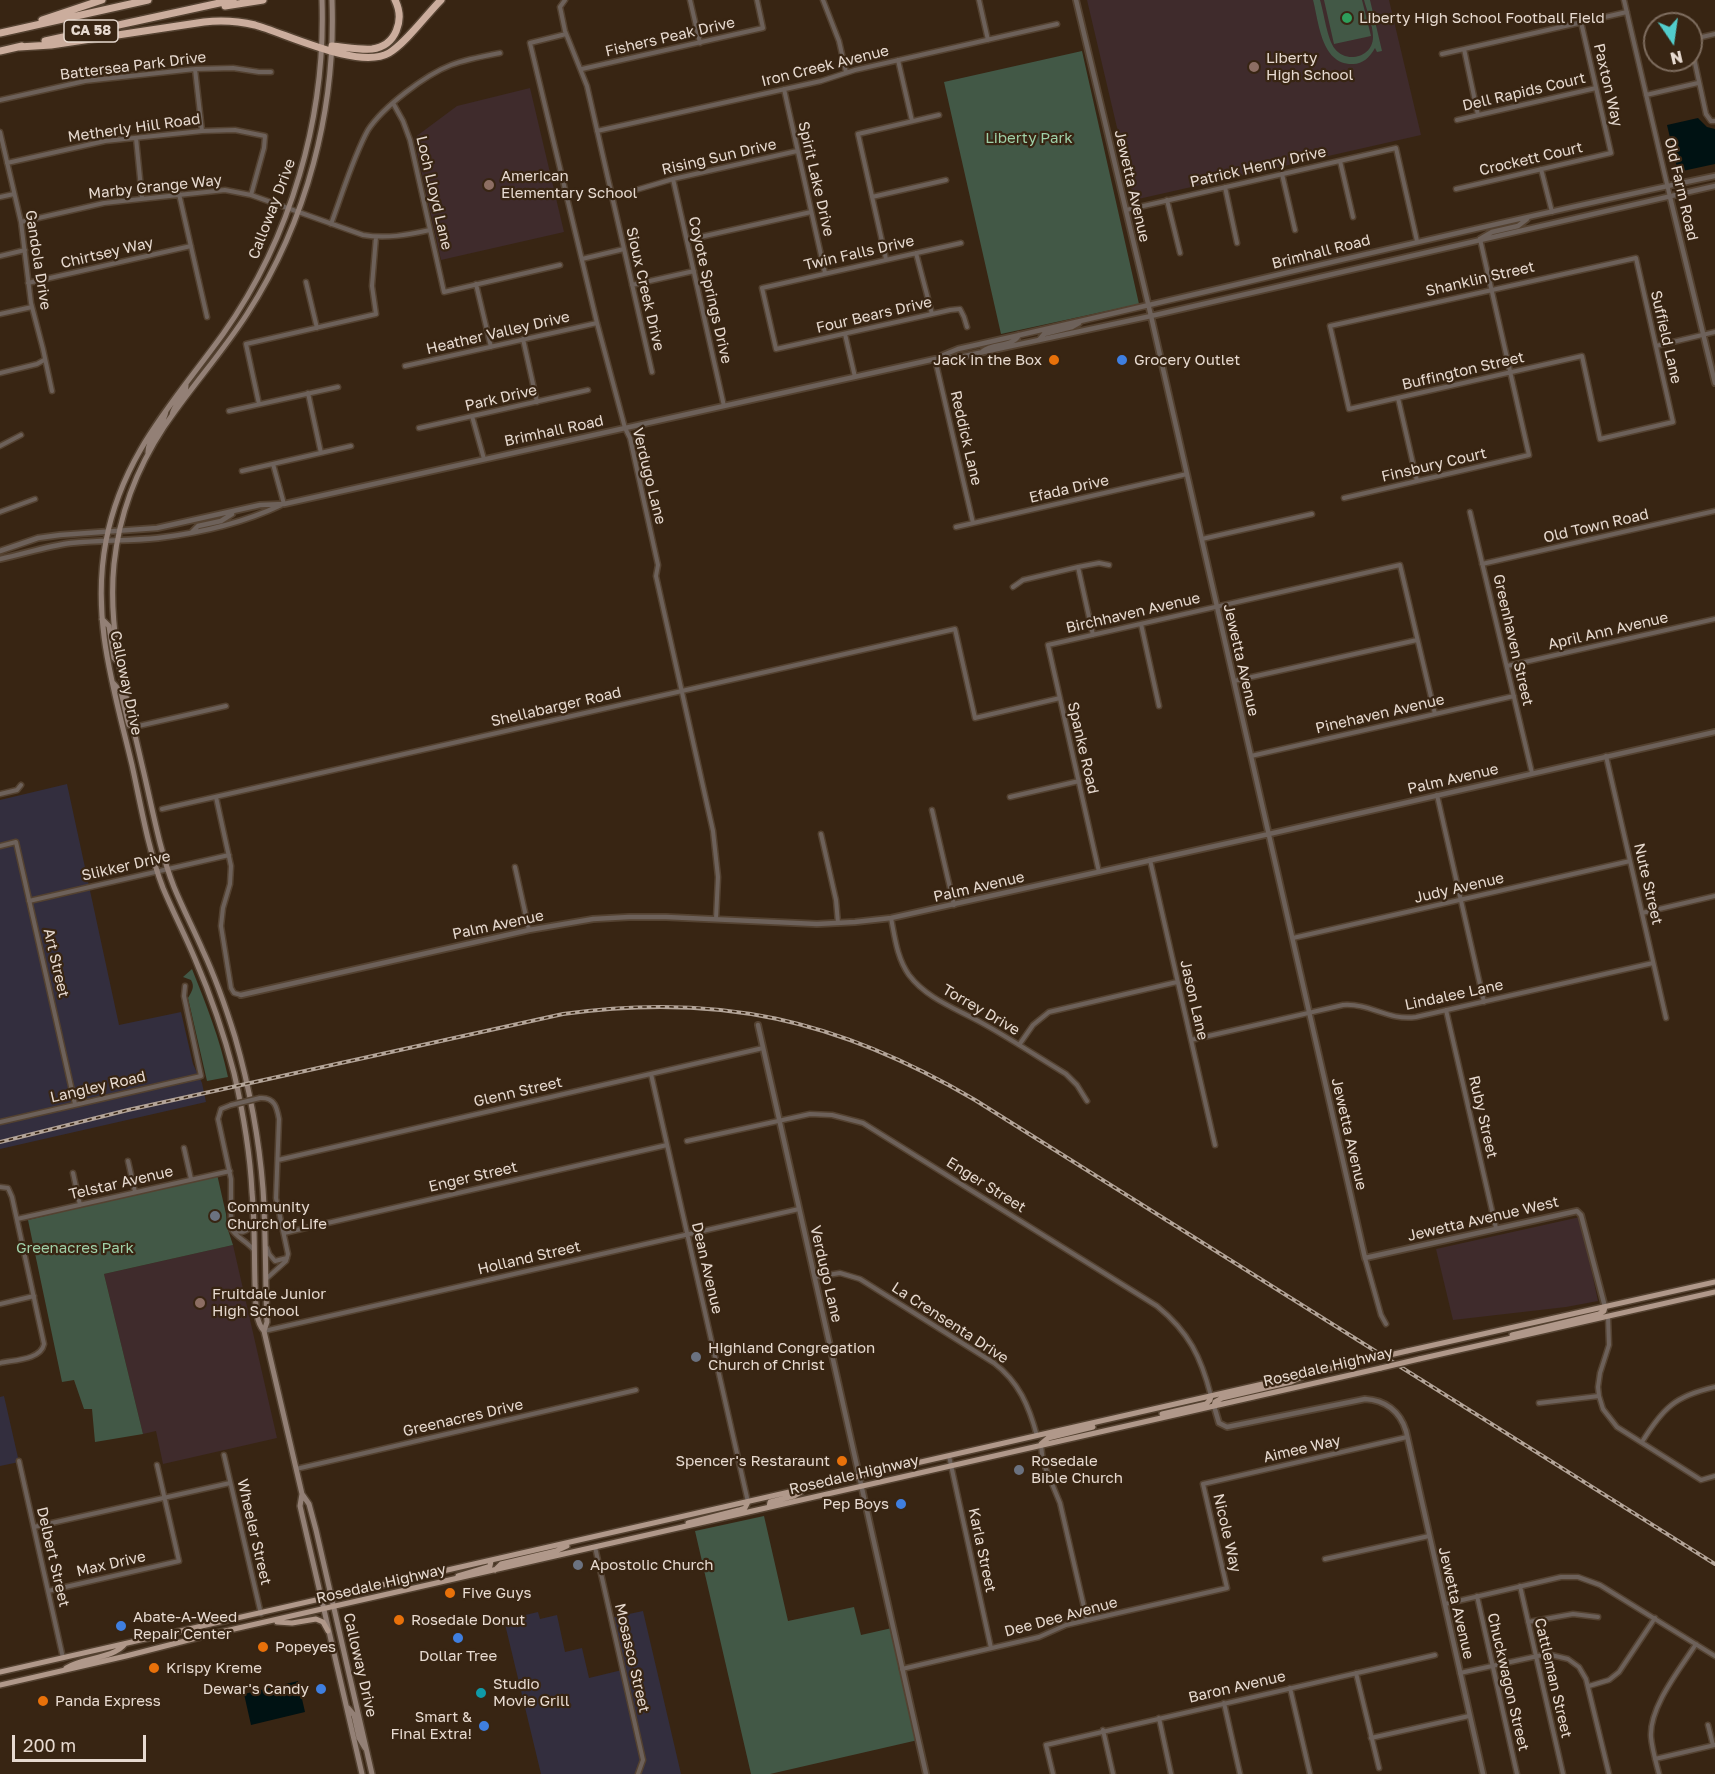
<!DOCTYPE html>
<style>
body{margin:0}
#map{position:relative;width:1715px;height:1774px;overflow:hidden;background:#382513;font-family:"Golos Text",sans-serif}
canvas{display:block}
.north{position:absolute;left:1643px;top:12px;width:60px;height:60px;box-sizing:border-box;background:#382513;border:2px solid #7e6d5f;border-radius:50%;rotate:167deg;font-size:16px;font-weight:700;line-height:24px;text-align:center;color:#e7dad0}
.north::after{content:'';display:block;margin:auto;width:21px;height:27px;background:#52cdcc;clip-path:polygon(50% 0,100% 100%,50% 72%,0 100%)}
.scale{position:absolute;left:12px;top:1735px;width:134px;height:27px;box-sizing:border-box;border:3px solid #e7dad0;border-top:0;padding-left:8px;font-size:18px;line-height:21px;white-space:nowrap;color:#e7dad0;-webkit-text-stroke:4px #382513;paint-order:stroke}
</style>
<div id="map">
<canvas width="1715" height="1774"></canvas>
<div class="north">N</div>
<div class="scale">200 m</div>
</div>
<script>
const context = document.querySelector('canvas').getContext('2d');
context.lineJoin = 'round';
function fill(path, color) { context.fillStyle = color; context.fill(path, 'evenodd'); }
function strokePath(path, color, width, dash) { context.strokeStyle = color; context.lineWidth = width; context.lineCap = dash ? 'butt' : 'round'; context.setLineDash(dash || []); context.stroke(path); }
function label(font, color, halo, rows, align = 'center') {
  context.font = font + ' "Golos Text",sans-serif'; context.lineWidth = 4.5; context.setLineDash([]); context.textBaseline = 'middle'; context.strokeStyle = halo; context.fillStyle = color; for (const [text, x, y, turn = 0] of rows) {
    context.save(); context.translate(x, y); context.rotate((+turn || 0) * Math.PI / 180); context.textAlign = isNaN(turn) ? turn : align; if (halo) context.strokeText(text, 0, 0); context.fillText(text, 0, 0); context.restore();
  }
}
fill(new Path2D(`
 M67 784 119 1025 181 1012 193 1064 202 1083 206 1102 0 1149V800Z
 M4 1396 19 1462 0 1466V1397Z
 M643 1611 681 1774H541L504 1620 538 1612 540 1619 557 1615 565 1652 582 1648 589 1678 622 1670 610 1618Z`), '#332e3e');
fill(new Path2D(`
 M1087 0H1389L1421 135 1134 200Z
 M530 88 564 232 441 260 414 138 457 106Z
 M1580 1217 1598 1301 1566 1307 1453 1320 1436 1249Z
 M233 1245 277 1438 163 1464 156 1431 143 1434 104 1274Z`), '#3f2b2c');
fill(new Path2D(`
 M1313 0H1320C1324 13 1327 39 1335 49 1347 64 1373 57 1373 37 1373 25 1367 11 1364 0H1370L1382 51 1377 52 1375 48C1370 57 1363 64 1353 64 1321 65 1319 22 1313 0Z
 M1324 0H1362L1371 36 1334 44Z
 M1082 51 1139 304 1001 334 944 82Z
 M192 969C206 1004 220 1039 228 1077L207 1081 188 998C192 991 195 987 191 980L183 977Z
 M217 1174 226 1214 227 1227 233 1245 104 1274 143 1434 95 1442 92 1409H84L74 1380 62 1382 28 1220Z
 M764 1516 788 1621 854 1607 861 1635 892 1628 918 1740 770 1774H751L695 1531Z`), '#425846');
fill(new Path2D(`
 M1698 118 1707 127 1715 129V164L1678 172 1667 125Z
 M298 1681 305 1712 251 1725 244 1694Z`), '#001213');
const minor = new Path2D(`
 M565 0 560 7 565 31 587 86 652 372
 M690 0 700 43
 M823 0 839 41 846 72
 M979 0 988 40
 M1624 0 1670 197
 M566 34 530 43 597 323 625 428 630 438 658 565 656 576 713 831 718 877 716 919
 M1715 34 1702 37 1694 41 1692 49 1706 114 1711 121H1715
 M1464 49 1478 115
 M1442 54 1627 12
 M898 60 912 121
 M195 69 202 131
 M582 69 763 28 757 0
 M784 89 825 273
 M1646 95 1698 83
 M0 100 85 81 195 69 233 68 259 72H271
 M393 103 403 121 410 140 444 292 560 265
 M1457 120 1596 88
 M597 131 821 81 855 70 1057 24
 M0 132 21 222 31 303 43 349 52 391
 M136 138 142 198
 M1340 161 1353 217
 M7 163 105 141 202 131 235 130 265 136 264 148 251 195
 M1541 169 1552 212
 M1282 174 1295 230
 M673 179 724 406
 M1225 187 1237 243
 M1456 189 1611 153 1581 22
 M179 194 207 317
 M0 197 14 194
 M612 197 673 179 797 151
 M872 197 946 180
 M1167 200 1180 253
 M1126 210 1396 148 1417 241
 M21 222 104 203 225 190 251 195 363 235C386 239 407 235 430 230
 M331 224C342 195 353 157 368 130 383 107 425 75 451 65 467 59 484 56 500 53
 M687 240 811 212
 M961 243 762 288 776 349 950 310 960 309 964 317 967 327
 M916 253 932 314
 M0 256 25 250
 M1636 258 1673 422 1600 439 1582 356 1349 409 1330 326Z
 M582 259 624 249
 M886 259 858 134 939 115
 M306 282 317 328
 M28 283 191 246
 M476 284 491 347
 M632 285 694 271
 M0 314 32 307
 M845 334 855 377
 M523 339 537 402
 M1656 346 1715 332
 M935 359 973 523
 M405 366 597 323
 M0 373 37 364 44 360
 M308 393 321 453
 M1398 398 1417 481
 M259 404 246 344 376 314 372 286 376 237
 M229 411 338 387
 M472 416 484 459
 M419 428 588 390
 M0 446 21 435
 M273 464 284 504
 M242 471 351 446
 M1344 498 1529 455 1480 239
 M0 512 35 499
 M1470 512 1532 773
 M956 527 1187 474
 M1202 539 1312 514
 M1482 564 1715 511
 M1078 567 1093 635
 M1013 587 1023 580 1078 567 1099 563 1109 565
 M1141 624 1159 706
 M1507 666 1715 619
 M1234 681 1417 640
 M134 727 226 706
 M1251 756 1514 696
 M1606 756 1666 1018
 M0 794 17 790 21 785
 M1437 795 1484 1002
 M216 797 231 866 230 884 223 908 221 926 231 988 234 993 241 995
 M1010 797 1079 781
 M162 809 955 629 975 718 1060 698
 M932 810 954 905
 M821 834 836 900 838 923
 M0 846 16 842 75 1104
 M1150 860 1215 1145
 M515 867 529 930
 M1099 872 1048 645 1400 565 1435 714
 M29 901 229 855
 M1642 913 1715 896
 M891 918C895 938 897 958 909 975 927 999 957 1009 982 1023 1011 1039 1038 1057 1066 1074L1077 1085 1087 1101
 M1293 938 1630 861
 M1446 1010 1496 1228
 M1191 1040 1343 1005C1371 1003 1387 1021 1416 1017L1653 963
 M1019 1045 1033 1025 1049 1012 1177 982
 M651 1074 748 1502
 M260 1098C275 1097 277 1108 279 1119L276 1198 288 1254 286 1261 266 1279
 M231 1105 221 1109 218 1119 231 1179V1228
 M0 1122 201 1076 184 996 185 986
 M687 1141 810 1114 832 1115 863 1123 1157 1306C1189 1332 1201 1357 1211 1396
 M184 1148 191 1179
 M278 1160 763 1048
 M128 1161 135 1192
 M73 1173 80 1205
 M0 1187 8 1188 12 1197 44 1344C41 1360 13 1360 0 1363
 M17 1219 230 1171
 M254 1221C248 1232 242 1235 231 1228 235 1237 247 1241 254 1250
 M284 1233 667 1145
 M267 1248 269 1254 275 1261 287 1258
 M1365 1258 1381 1315 1386 1324
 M815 1277 840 1273 860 1279 994 1363C1019 1382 1029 1406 1037 1436
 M0 1304 34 1296
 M1608 1317 1609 1345 1600 1373 1598 1387 1599 1396 1603 1409 1617 1427 1701 1480 1715 1476
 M264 1331 799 1209
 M1539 1403 1599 1396
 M1642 1442C1663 1408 1675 1396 1715 1387
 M1041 1445 1043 1462 1060 1503 1087 1620
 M224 1455 261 1614
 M949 1456 991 1648
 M19 1461 63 1658
 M296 1469 636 1390
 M34 1527 230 1483
 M595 1547 643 1760 638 1774
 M1325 1559 1429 1536
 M1520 1586 1563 1774
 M48 1591 179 1561 157 1465
 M1477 1596 1517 1774
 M1445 1604 1561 1577H1578L1600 1585 1715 1656
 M1528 1622 1573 1614 1598 1617
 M902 1669 1039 1637 1066 1625 1227 1588 1203 1484 1407 1437
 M1356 1673 1379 1768
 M1460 1673 1547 1654 1568 1659 1579 1667 1586 1679 1609 1774
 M1589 1686 1609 1680 1619 1672 1655 1618
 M1290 1688 1310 1774
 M1224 1703 1240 1774
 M1159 1718 1171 1774
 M1708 1725 1713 1745
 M1103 1730 1113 1774
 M1371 1738 1469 1716
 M1655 1759 1715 1745
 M1053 1774 1046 1745 1435 1655
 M1659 1774C1656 1762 1652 1749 1651 1737 1649 1707 1680 1669 1696 1644`);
const tertiary = new Path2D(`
 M1076 0 1151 316 1365 1258 1577 1211 1581 1215 1605 1307
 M1670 197 1715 383
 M1480 239 1492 232 1518 226 1527 219
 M1039 340 1044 334 1072 327 1079 323
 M983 351C993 343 1013 347 1019 335
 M941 356 958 349C1211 292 1462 229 1715 176
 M192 532 198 526 221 521 232 514
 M0 551 38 538 60 535 157 528 260 505 284 504 935 359 960 357 1151 316 1715 186
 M0 559C24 554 47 546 71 543 100 540 129 541 158 538 199 533 243 523 281 505
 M241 995 529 930 593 919 629 917H666L817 924 855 922 891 918 1269 834 1715 732
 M758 1025 926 1774
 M1214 1406 1219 1423 1227 1427 1365 1399C1385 1400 1400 1411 1406 1431L1483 1774`);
const secondary = new Path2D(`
 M322 0C326 117 291 238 223 334 174 402 122 455 106 541 91 620 114 689 132 765 141 806 148 849 163 888 173 912 185 935 195 959 211 996 224 1034 234 1073 243 1112 250 1152 252 1192 255 1223 254 1253 255 1284 256 1299 254 1320 264 1331L302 1494 309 1504 316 1530 372 1774
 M172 415C174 403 187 396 186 384
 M148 454C147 437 164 427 166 411
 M102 619 109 626 114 658 118 662
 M113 683 121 692 128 722 129 725 134 727
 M264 1331 267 1322C265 1278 266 1233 263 1189 259 1137 249 1086 235 1037 226 1008 216 979 203 951 194 930 183 909 174 887 159 849 152 806 142 765 127 699 107 633 114 564 119 516 137 468 164 427 190 388 222 353 247 314 307 221 336 110 332 0
 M302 1494 300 1506 362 1774
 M348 1708 354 1715 359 1738 365 1748`);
const primary = new Path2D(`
 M1512 1335 1599 1314 1604 1311 1605 1307
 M1407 1351 1715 1282
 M1419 1359 1715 1292
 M1214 1406 1215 1402 1222 1398 1291 1382 1302 1377
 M1162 1414 1206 1404 1210 1400 1211 1396
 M1041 1444 1048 1438 1093 1427
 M769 1507 770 1502 794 1496 801 1492
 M688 1523 739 1510 745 1508 748 1502
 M495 1570 501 1564 556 1551 567 1546
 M458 1576 488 1567 490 1566 491 1561
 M277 1622 292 1623 316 1619 323 1622 328 1631
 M66 1668C83 1657 113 1659 125 1644
 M0 1672 1368 1360
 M0 1685 126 1656 212 1634 1381 1368`);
const motorway = new Path2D(`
 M225 6 263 0
 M42 20 102 0
 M0 33 148 0
 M45 41 233 0
 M332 46C345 47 359 50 372 49 396 46 405 20 395 0
 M19 47 51 45 204 22C221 20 238 21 255 25 287 34 359 70 389 53 406 43 426 15 441 0
 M0 51 22 46`);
strokePath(minor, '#544231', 7);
strokePath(tertiary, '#544231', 8);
strokePath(secondary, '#544231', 8);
strokePath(primary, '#544231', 8);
strokePath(motorway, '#544231', 10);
strokePath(minor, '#6d615a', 4);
strokePath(tertiary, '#6d615a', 4.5);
strokePath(secondary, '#938076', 5);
strokePath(primary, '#b0988a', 5);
strokePath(motorway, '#cbad9d', 7);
const rail = new Path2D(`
 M0 1142 128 1110 563 1014C719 992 839 1020 975 1100L1715 1564`);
strokePath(rail, '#b3a498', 4);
strokePath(rail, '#382513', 1.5, [4.5]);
const minorBridge = new Path2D(`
 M231 1105 260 1098`);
const primaryBridge = new Path2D(`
 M1368 1360 1407 1351
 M1381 1368 1419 1359`);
strokePath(minorBridge, '#544231', 7, []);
strokePath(primaryBridge, '#544231', 8, []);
strokePath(minorBridge, '#6d615a', 4);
strokePath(primaryBridge, '#b0988a', 5);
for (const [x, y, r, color] of [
 [1347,18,6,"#2e9e5b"],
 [1254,67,6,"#8d6e63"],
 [489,185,6,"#8d6e63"],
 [1054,360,6,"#e8710a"],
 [1122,360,6,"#3f7fe0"],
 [215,1216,6,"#6b7280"],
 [200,1303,6,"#8d6e63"],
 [696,1357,6,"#6b7280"],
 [842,1461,6,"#e8710a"],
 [1019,1470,6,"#6b7280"],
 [901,1504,6,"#3f7fe0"],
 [578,1565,6,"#6b7280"],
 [450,1593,6,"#e8710a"],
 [399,1620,6,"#e8710a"],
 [121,1626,6,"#3f7fe0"],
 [458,1638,6,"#3f7fe0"],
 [263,1647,6,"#e8710a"],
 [154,1668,6,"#e8710a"],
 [321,1689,6,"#3f7fe0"],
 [481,1693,6,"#0f9aa8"],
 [43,1701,6,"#e8710a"],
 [484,1726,6,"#3f7fe0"]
]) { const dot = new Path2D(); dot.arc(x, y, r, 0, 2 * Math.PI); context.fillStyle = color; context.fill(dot); strokePath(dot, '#382513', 2); }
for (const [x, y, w] of [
 [91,31,54]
]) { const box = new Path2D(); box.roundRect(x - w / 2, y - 11, w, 22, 4.5); context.fillStyle = '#382513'; context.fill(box); strokePath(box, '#e7dad0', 1.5); }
label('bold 14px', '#e7dad0', null, [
 ["CA 58",91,31]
]);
label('15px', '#e7dad0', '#382513', [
 ["Liberty High School Football Field",1359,18],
 ["Liberty",1266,58],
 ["High School",1266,75],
 ["American",501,176],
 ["Elementary School",501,193],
 ["Jack in the Box",1042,360,"right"],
 ["Grocery Outlet",1134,360],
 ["Community",227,1207],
 ["Church of Life",227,1224],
 ["Fruitdale Junior",212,1294],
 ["High School",212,1311],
 ["Highland Congregation",708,1348],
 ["Church of Christ",708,1365],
 ["Spencer's Restaraunt",830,1461,"right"],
 ["Rosedale",1031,1461],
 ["Bible Church",1031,1478],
 ["Pep Boys",889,1504,"right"],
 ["Apostolic Church",590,1565],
 ["Five Guys",462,1593],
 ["Abate-A-Weed",133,1617],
 ["Repair Center",133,1634],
 ["Rosedale Donut",411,1620],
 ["Popeyes",275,1647],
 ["Dollar Tree",458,1656,"center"],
 ["Krispy Kreme",166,1668],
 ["Studio",493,1684],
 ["Movie Grill",493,1701],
 ["Dewar's Candy",309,1689,"right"],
 ["Panda Express",55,1701],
 ["Smart &",472,1717,"right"],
 ["Final Extra!",472,1734,"right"]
], 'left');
label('15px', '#e7dad0', '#382513', [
 ["Fishers Peak Drive",670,37,-13],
 ["Battersea Park Drive",133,66,-7],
 ["Iron Creek Avenue",825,66,-14],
 ["Paxton Way",1608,85,77],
 ["Dell Rapids Court",1524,92,-13],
 ["Metherly Hill Road",134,128,-8],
 ["Rising Sun Drive",719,157,-13],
 ["Crockett Court",1531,159,-13],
 ["Patrick Henry Drive",1258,167,-13],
 ["Spirit Lake Drive",816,179,77],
 ["Jewetta Avenue",1132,186,77],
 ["Marby Grange Way",155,187,-6],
 ["Old Farm Road",1681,189,77],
 ["Loch Lloyd Lane",434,193,77],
 ["Calloway Drive",272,209,-69],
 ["Brimhall Road",1321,252,-14],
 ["Chirtsey Way",107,253,-13],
 ["Twin Falls Drive",859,253,-13],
 ["Gandola Drive",38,260,81],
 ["Shanklin Street",1480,279,-13],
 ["Sioux Creek Drive",645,289,77],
 ["Coyote Springs Drive",710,290,77],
 ["Four Bears Drive",874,315,-13],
 ["Heather Valley Drive",498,333,-13],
 ["Suffield Lane",1666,337,77],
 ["Buffington Street",1463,371,-13],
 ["Park Drive",501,398,-13],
 ["Brimhall Road",554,431,-12],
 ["Reddick Lane",966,438,77],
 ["Finsbury Court",1434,465,-13],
 ["Verdugo Lane",649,476,76],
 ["Efada Drive",1069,489,-13],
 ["Old Town Road",1596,526,-13],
 ["Birchhaven Avenue",1133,613,-13],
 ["April Ann Avenue",1608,631,-13],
 ["Greenhaven Street",1513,640,77],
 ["Jewetta Avenue",1241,660,77],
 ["Calloway Drive",126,683,78],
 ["Shellabarger Road",556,707,-13],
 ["Pinehaven Avenue",1380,714,-13],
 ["Spanke Road",1083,748,77],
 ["Palm Avenue",1453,779,-13],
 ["Slikker Drive",126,866,-13],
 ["Nute Street",1648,884,77],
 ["Palm Avenue",979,887,-13],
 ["Judy Avenue",1459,888,-13],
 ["Palm Avenue",498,925,-12],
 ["Art Street",56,963,77],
 ["Lindalee Lane",1454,995,-12],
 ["Jason Lane",1194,1000,77],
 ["Torrey Drive",981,1010,30],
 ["Langley Road",98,1087,-13],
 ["Glenn Street",518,1092,-13],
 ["Ruby Street",1483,1117,77],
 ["Jewetta Avenue",1349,1134,77],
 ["Enger Street",473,1177,-13],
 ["Telstar Avenue",121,1183,-13],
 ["Enger Street",986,1185,32],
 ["Jewetta Avenue West",1483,1219,-13],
 ["Holland Street",529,1258,-13],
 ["Dean Avenue",707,1268,77],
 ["Verdugo Lane",826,1274,77],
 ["La Crensenta Drive",950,1323,33],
 ["Rosedale Highway",1328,1367,-13],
 ["Greenacres Drive",463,1418,-13],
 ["Aimee Way",1302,1449,-13],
 ["Rosedale Highway",854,1475,-13],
 ["Wheeler Street",254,1532,77],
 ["Nicole Way",1227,1533,77],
 ["Karla Street",982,1550,78],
 ["Delbert Street",53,1557,77],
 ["Max Drive",111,1564,-13],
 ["Rosedale Highway",381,1584,-13],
 ["Jewetta Avenue",1456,1603,77],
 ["Dee Dee Avenue",1061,1617,-15],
 ["Mosasco Street",632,1658,77],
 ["Calloway Drive",360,1665,77],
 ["Cattleman Street",1553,1678,77],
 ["Chuckwagon Street",1508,1682,77],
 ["Baron Avenue",1237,1687,-13]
]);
label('15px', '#9fd0a8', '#382513', [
 ["Liberty Park",1029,138],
 ["Greenacres Park",75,1248]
]);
</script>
